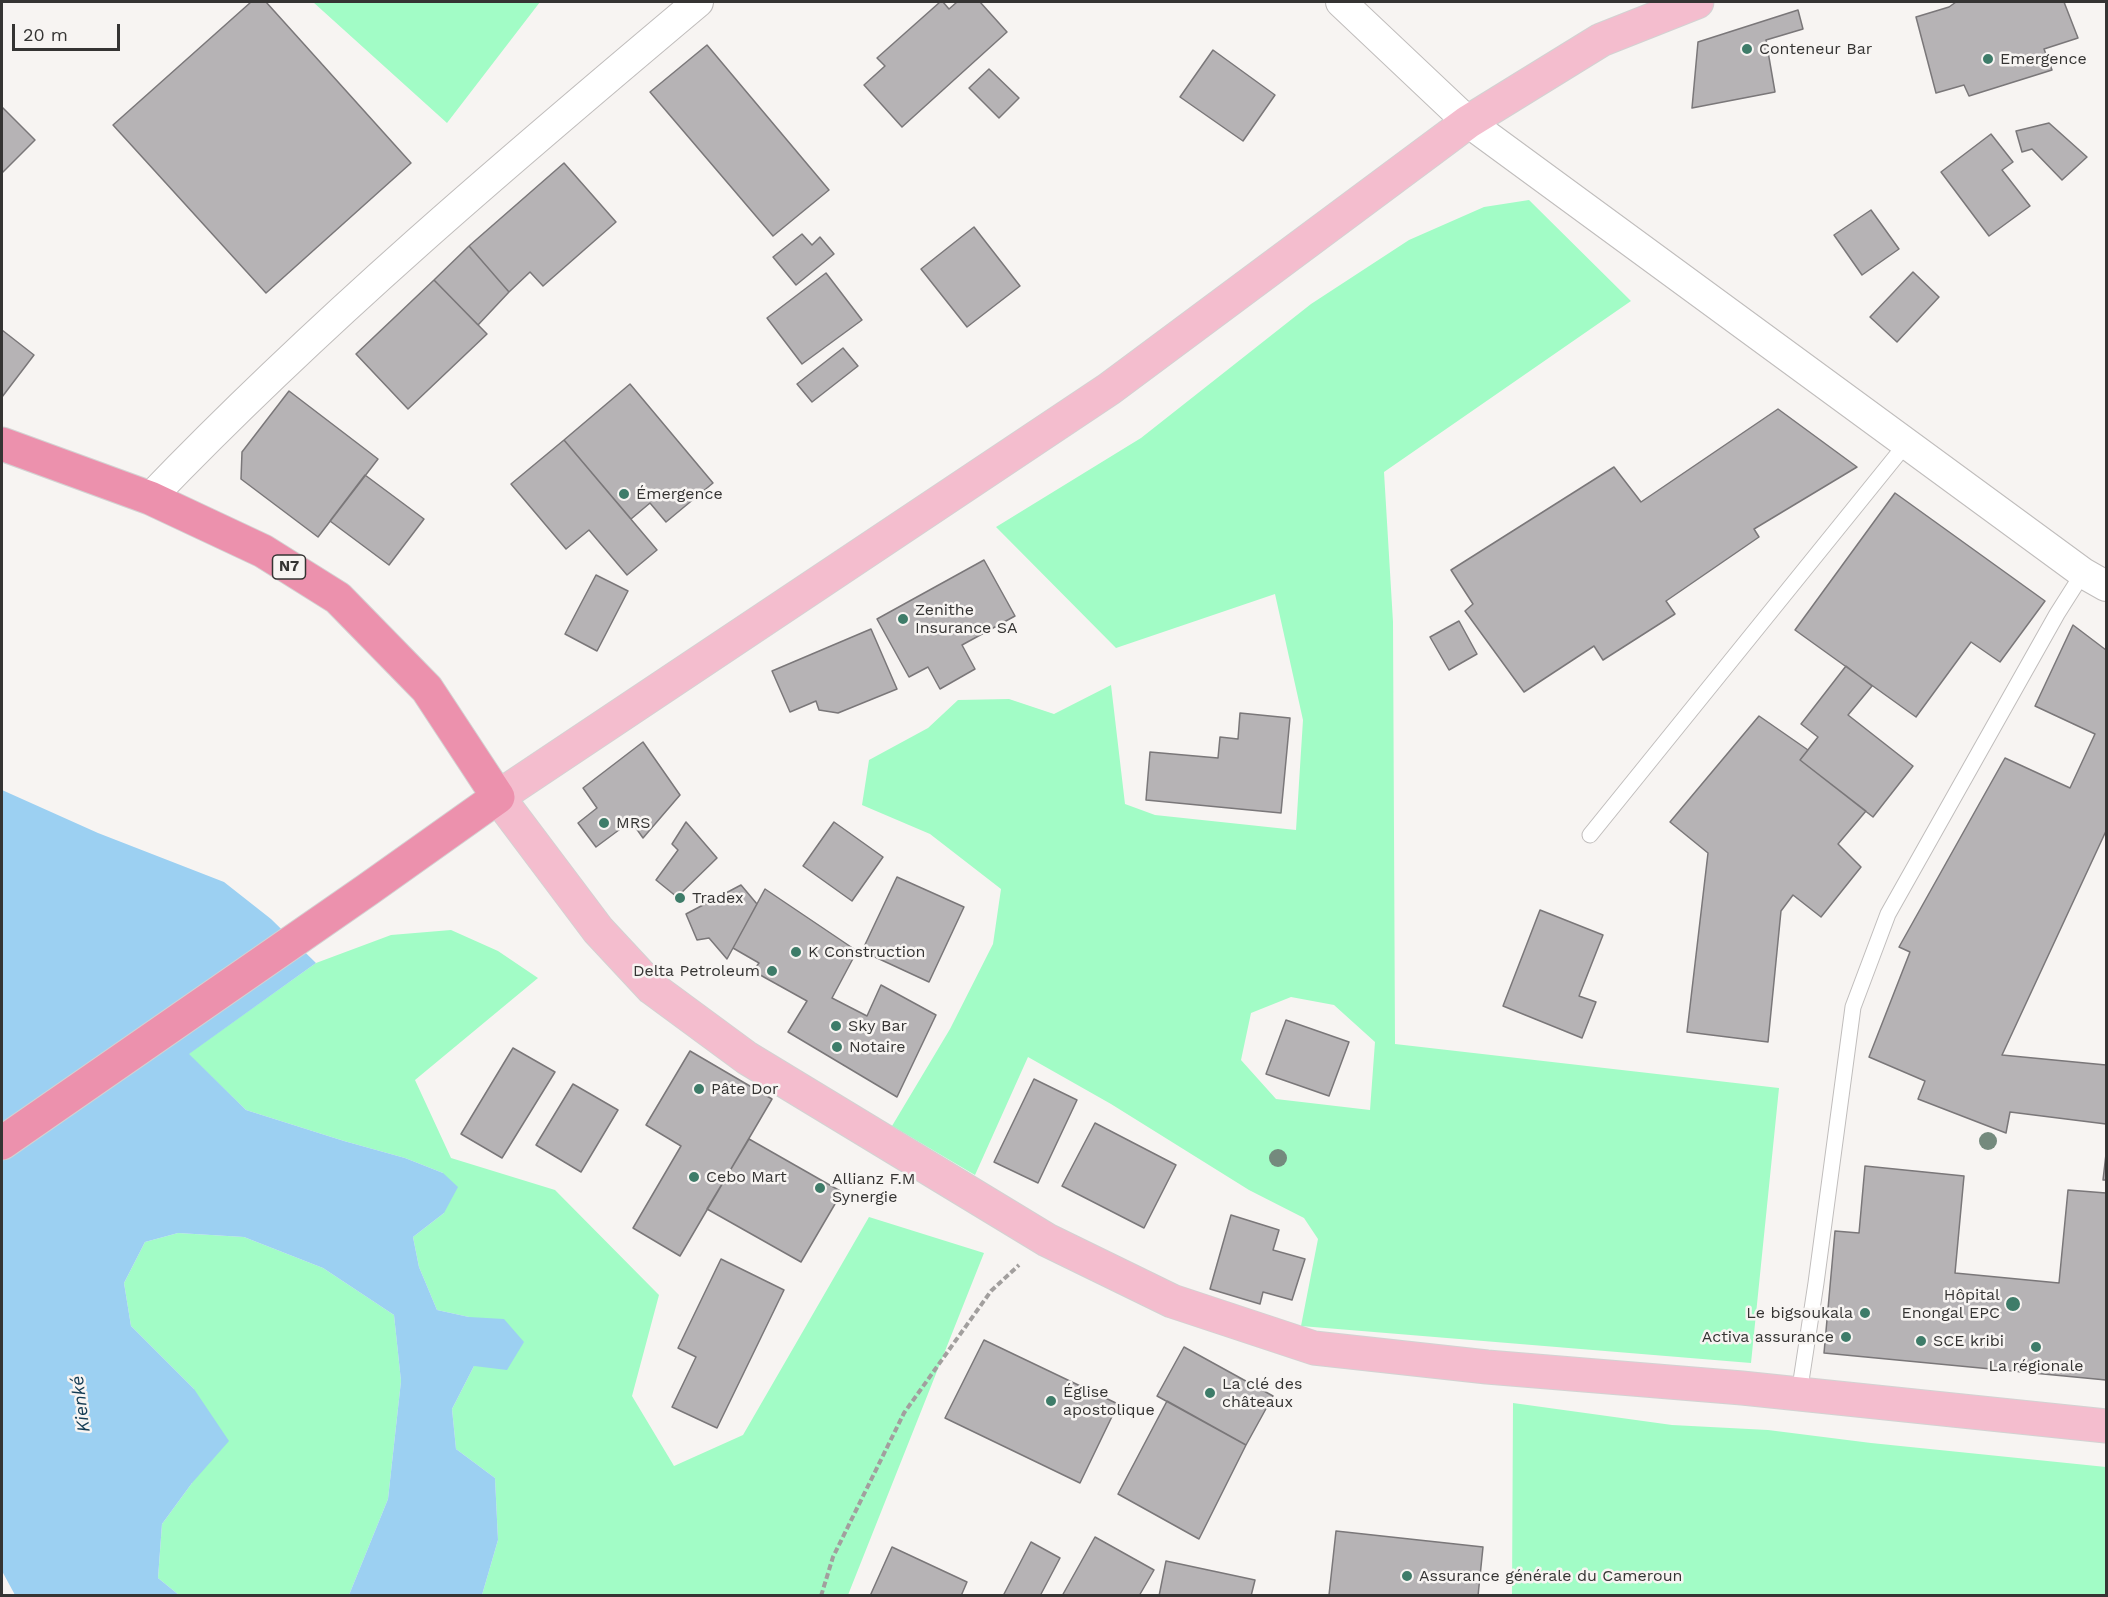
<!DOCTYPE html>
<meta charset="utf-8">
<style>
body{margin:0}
#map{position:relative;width:2108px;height:1597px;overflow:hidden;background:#f7f4f2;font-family:"Work Sans",sans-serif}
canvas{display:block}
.frame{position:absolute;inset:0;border:3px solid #353433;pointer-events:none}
.scale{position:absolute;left:12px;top:24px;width:108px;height:27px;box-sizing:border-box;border:3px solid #353433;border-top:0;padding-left:8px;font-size:18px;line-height:21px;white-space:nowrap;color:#353433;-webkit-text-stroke:4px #f7f4f2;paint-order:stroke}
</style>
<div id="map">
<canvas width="2108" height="1597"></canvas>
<div class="frame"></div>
<div class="scale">20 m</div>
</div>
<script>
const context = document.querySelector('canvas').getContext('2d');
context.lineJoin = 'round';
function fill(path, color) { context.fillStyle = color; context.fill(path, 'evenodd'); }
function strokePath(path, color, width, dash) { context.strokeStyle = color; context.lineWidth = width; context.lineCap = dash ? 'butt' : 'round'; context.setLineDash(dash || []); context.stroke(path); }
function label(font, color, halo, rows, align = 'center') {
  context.font = font + ' "Work Sans",sans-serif'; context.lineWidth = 5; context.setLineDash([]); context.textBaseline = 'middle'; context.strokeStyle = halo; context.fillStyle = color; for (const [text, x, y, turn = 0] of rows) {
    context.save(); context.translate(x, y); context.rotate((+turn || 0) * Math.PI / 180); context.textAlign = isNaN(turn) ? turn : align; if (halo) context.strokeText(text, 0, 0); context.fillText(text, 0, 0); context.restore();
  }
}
fill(new Path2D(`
 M313 2H540L447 123Z
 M1529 200 1631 301 1384 472 1393 622 1395 1044 1779 1088 1751 1363 1301 1326 1318 1239 1304 1218 1249 1190 1111 1104 1028 1057 975 1175 892 1126 950 1029 993 944 1001 889 930 834 862 805 869 760 928 728 958 700 1009 699 1054 714 1111 685 1125 804 1155 815 1296 830 1303 720 1275 594 1116 648 996 527 1141 438 1311 304 1409 240 1484 207ZM1291 997 1334 1005 1375 1042 1370 1110 1276 1099 1241 1060 1251 1013Z
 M451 930 498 951 538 978 415 1080 451 1158 555 1190 659 1295 632 1396 674 1466 743 1435 869 1217 984 1253 848 1595H482L498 1540 495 1478 456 1449 452 1409 474 1366 469 1317 437 1310 419 1267 413 1237 444 1213 443 1173 405 1158 344 1141 246 1110 188 1054 316 963 391 935Z
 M178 1233 244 1237 323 1268 394 1315 401 1381 388 1499 349 1595H179L158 1578 162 1524 192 1483 194 1389 131 1326 124 1283 145 1242Z
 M1513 1403 1672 1425 1768 1430 1871 1443 2106 1467V1595H1512Z`), '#a2fcc6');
fill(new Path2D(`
 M2 790 98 833 224 882 271 919 316 963 189 1054 246 1110 344 1141 405 1158 443 1173 458 1187 444 1213 413 1237 419 1267 437 1310 469 1317 504 1319 524 1342 507 1370 474 1366 452 1409 456 1449 495 1478 498 1540 482 1595H349L388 1499 401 1381 394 1315 323 1268 244 1237 178 1233 145 1242 124 1283 131 1326 194 1389 229 1441 192 1483 162 1524 158 1578 179 1595H15L2 1571Z`), '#9cd0f2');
const building = new Path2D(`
 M251 2H266L411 163 266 293 113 125Z
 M940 2H943L949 9 957 2H980L1007 32 902 127 864 85 885 66 877 58Z
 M1956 2H2064L2078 38 2044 49 2052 70 1969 96 1964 85 1936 93 1916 17 1949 7Z
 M1798 10 1803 29 1766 40 1775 92 1692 108 1698 42Z
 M707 45 829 190 773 236 650 92Z
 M1213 50 1275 95 1243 141 1180 97Z
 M989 69 1019 98 999 118 969 88Z
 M2 107 35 140 2 173Z
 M2049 123 2087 157 2062 180 2032 149 2022 152 2016 131Z
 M1991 134 2013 162 2002 170 2030 206 1989 236 1941 172Z
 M564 163 616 222 543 286 530 272 509 292 469 246Z
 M1871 210 1899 249 1862 275 1834 235Z
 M974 227 1020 286 967 327 921 269Z
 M802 234 812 245 820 237 834 254 796 285 773 257Z
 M469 246 509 292 478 325 434 280Z
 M1913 272 1939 297 1897 342 1870 317Z
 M826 273 862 320 802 364 767 318Z
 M434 280 487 334 408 409 356 354Z
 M2 330 34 355 2 397Z
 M843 348 858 366 812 402 797 384Z
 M630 384 713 483 666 522 650 503 631 519 564 440Z
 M289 391 378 459 318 537 241 479 242 452Z
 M1778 409 1857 467 1754 529 1759 537 1666 601 1675 614 1603 660 1594 646 1524 692 1465 611 1473 604 1451 570 1614 467 1641 502Z
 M564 440 657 550 627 575 589 530 566 549 511 484Z
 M365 475 424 519 389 565 330 521Z
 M1895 493 2045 601 2000 662 1971 642 1916 717 1795 630Z
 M984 560 1015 616 962 645 975 669 940 689 928 667 909 677 877 619Z
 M596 575 628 591 597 651 565 634Z
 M1459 621 1477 654 1449 670 1430 637Z
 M2073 625 2106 650V831L2002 1055 2106 1065V1124L2010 1112 2006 1133 1918 1099 1925 1081 1869 1057 1910 952 1899 947 2005 758 2070 788 2095 734 2035 706Z
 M871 629 897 689 838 713 819 710 816 701 790 712 772 671Z
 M1846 666 1872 686 1848 715 1913 766 1873 817 1800 760 1818 737 1801 724Z
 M1240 713 1290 718 1281 813 1146 800 1150 752 1218 758 1220 737 1238 739Z
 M1759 716 1808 750 1800 760 1866 811 1838 844 1861 867 1821 917 1793 895 1781 911 1768 1042 1687 1032 1708 853 1670 822Z
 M643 742 680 795 643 838 631 821 596 847 578 823 597 808 583 788Z
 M686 822 717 858 677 897 656 880 678 850 672 844Z
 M834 822 883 857 852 901 803 866Z
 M897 877 964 907 929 982 862 951Z
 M741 885 757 904 727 959 709 938 697 940 686 914Z
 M765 889 857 951 832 998 867 1016 881 985 936 1015 897 1097 788 1032 807 1001 753 971 759 963 733 948Z
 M1540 910 1603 935 1579 996 1596 1002 1582 1038 1503 1006Z
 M1286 1020 1349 1042 1329 1096 1266 1074Z
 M513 1048 555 1072 502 1158 461 1134Z
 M690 1051 772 1099 680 1256 633 1228 681 1146 646 1125Z
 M1034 1079 1077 1100 1038 1183 994 1162Z
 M573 1084 618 1110 581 1172 536 1145Z
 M1095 1123 1176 1165 1144 1228 1062 1186Z
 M749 1139 842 1192 801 1262 707 1209Z
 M2106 1154V1180H2103Z
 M1865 1166 1964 1176 1955 1273 2059 1283 2068 1190 2106 1193V1380L1824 1353 1835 1231 1859 1233Z
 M1231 1215 1279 1230 1273 1250 1305 1259 1292 1300 1263 1292 1260 1304 1210 1289Z
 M721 1259 784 1290 717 1428 672 1407 696 1357 678 1348Z
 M984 1340 1118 1404 1080 1483 945 1418Z
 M1184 1347 1273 1396 1246 1445 1157 1396Z
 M1167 1401 1246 1445 1199 1539 1118 1494Z
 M1336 1531 1483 1547 1478 1596 1329 1595Z
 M1095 1537 1154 1570 1139 1596H1062Z
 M1031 1542 1060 1558 1040 1596H1003Z
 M892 1547 967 1582 961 1596H870Z
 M1166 1561 1255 1580 1251 1596H1159Z`);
fill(building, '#b6b3b5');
strokePath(building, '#7a7779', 1.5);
const lane = new Path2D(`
 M1590 835 1906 444
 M1799 1394 1816 1283 1853 1007 1888 914 2057 614 2083 573`);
const street = new Path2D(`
 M1341 2 1468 122 2083 573 2106 586
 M150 498C321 320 510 160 698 2`);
const primary = new Path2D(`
 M1697 2 1601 40 1468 122 1109 389 498 797 598 930 652 988 747 1058 1047 1240 1172 1301 1314 1348 1487 1367 1742 1388 2106 1426`);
const highway = new Path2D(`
 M2 444 150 498 263 551 338 598 427 689 498 797 367 890 2 1143`);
strokePath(lane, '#c0bdbc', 17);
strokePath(street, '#c0bdbc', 32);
strokePath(primary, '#d3d2d2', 35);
strokePath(highway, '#d3d2d2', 35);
strokePath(new Path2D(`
 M821 1596 833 1557 904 1413 991 1291 1019 1265`), '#a29f9e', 4, [6, 3]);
strokePath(lane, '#fff', 15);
strokePath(street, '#fff', 30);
strokePath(primary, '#f4bdce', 33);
strokePath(highway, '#ec91ad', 33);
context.fillStyle = '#748a7d';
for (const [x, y] of [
 [1988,1141],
 [1278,1158]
]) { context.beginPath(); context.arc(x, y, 9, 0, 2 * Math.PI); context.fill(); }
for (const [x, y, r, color] of [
 [1747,49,6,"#3e7c69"],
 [1988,59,6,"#3e7c69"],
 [624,494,6,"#3e7c69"],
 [903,619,6,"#3e7c69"],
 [604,823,6,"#3e7c69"],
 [680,898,6,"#3e7c69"],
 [796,952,6,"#3e7c69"],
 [772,971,6,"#3e7c69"],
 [836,1026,6,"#3e7c69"],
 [837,1047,6,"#3e7c69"],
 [699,1089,6,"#3e7c69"],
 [694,1177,6,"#3e7c69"],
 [820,1188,6,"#3e7c69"],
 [2013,1304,8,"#3e7c69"],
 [1865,1313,6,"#3e7c69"],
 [1846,1337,6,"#3e7c69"],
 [1921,1341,6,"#3e7c69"],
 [2036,1347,6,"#3e7c69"],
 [1210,1393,6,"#3e7c69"],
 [1051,1401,6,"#3e7c69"],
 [1407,1576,6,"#3e7c69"]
]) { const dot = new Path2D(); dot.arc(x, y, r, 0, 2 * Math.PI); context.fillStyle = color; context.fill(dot); strokePath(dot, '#f7f4f2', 2); }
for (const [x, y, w] of [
 [289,567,33]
]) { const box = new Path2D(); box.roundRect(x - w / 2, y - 12, w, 24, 4.5); context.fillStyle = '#f7f4f2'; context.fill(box); strokePath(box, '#353433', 1.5); }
label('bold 15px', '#353433', null, [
 ["N7",289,567]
]);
label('16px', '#353433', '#f7f4f2', [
 ["Conteneur Bar",1759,49],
 ["Emergence",2000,59],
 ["Émergence",636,494],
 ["Zenithe",915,610],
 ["Insurance SA",915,628],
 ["MRS",616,823],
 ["Tradex",692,898],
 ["K Construction",808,952],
 ["Delta Petroleum",760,971,"right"],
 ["Sky Bar",848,1026],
 ["Notaire",849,1047],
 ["Pâte Dor",711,1089],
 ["Cebo Mart",706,1177],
 ["Allianz F.M",832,1179],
 ["Synergie",832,1197],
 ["Hôpital",2000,1295,"right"],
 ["Enongal EPC",2000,1313,"right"],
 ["Le bigsoukala",1853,1313,"right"],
 ["Activa assurance",1834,1337,"right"],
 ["SCE kribi",1933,1341],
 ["La régionale",2036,1366,"center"],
 ["La clé des",1222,1384],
 ["châteaux",1222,1402],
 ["Église",1063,1392],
 ["apostolique",1063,1410],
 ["Assurance générale du Cameroun",1419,1576]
], 'left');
label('italic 18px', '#133b53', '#f7f4f2', [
 ["Kienké",81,1404,-97]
]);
</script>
